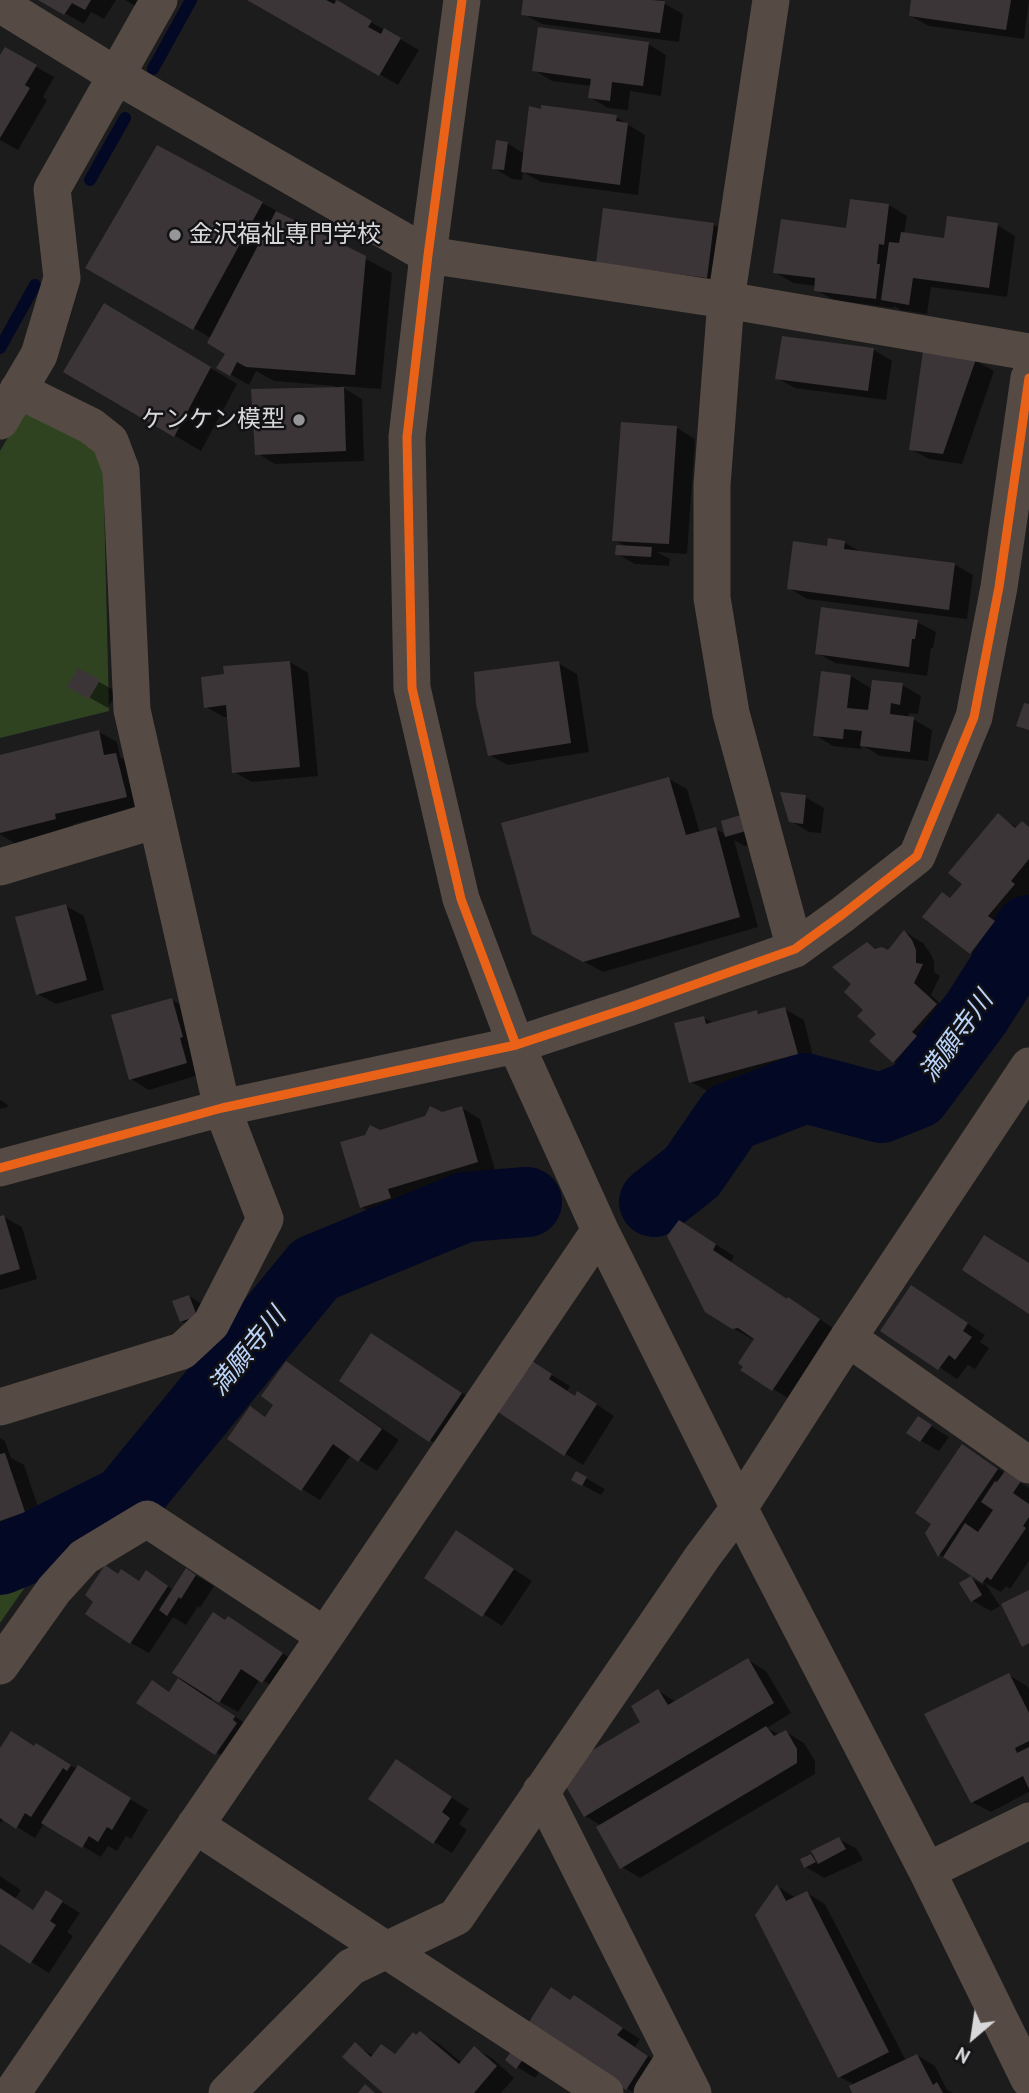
<!DOCTYPE html>
<meta charset="utf-8">
<style>
body{margin:0}
#map{position:relative;width:1029px;height:2093px;overflow:hidden;background:#1c1c1d;font-family:"PT Sans",sans-serif}
canvas{display:block}
.north{position:absolute;left:938px;top:2002px;width:70px;height:70px;-webkit-text-stroke:5px #131215;paint-order:stroke;rotate:209deg;font-size:19px;font-weight:700;line-height:28px;text-align:center;color:#d8d8da}
.north::after{content:'';display:block;margin:auto;width:24px;height:32px;background:#d8d8da;clip-path:polygon(50% 0,100% 100%,50% 72%,0 100%)}
</style>
<div id="map">
<canvas width="1029" height="2093"></canvas>
<div class="north">N</div>
</div>
<script>
const context = document.querySelector('canvas').getContext('2d');
context.lineJoin = 'round';
function fill(path, color) { context.fillStyle = color; context.fill(path, 'evenodd'); }
function strokePath(path, color, width, dash) { context.strokeStyle = color; context.lineWidth = width; context.lineCap = dash ? 'butt' : 'round'; context.setLineDash(dash || []); context.stroke(path); }
function label(font, color, halo, rows, align = 'center') {
  context.font = font + ' "PT Sans","Noto Sans JP",sans-serif'; context.lineWidth = 5; context.setLineDash([]); context.textBaseline = 'middle'; context.strokeStyle = halo; context.fillStyle = color; for (const [text, x, y, turn = 0] of rows) {
    context.save(); context.translate(x, y); context.rotate((+turn || 0) * Math.PI / 180); context.textAlign = isNaN(turn) ? turn : align; if (halo) context.strokeText(text, 0, 0); context.fillText(text, 0, 0); context.restore();
  }
}
fill(new Path2D(`
 M27 405 75 427 103 460 109 711 0 738V451Z
 M39 1567 0 1623V1582Z`), '#304321');
fill(new Path2D(`
 M41 0H116L104 19 91 12 84 24Z
 M125 0H156L148 13Z
 M251 0H333L419 50 398 85Z
 M525 0H663V3L683 14 679 42 542 24 523 14Z
 M913 0H1029L1024 39 929 26 911 16Z
 M648 44 666 55 661 96 630 91 628 110 608 108 590 97 591 86 552 81 534 70Z
 M5 49 54 77 43 97 47 100 18 150 0 140V59Z
 M616 117 645 135 638 195 541 182 523 172 522 180 512 179 494 168 507 143 525 154Z
 M262 203 392 273 381 389 340 386 362 399 364 461 275 464 257 453 335 389V386L274 381 256 371 249 385 219 368 227 353 211 338 88 268Z
 M889 205 907 216 904 234 945 240 997 225 1015 236 1007 297 931 287 927 314 901 310 894 306V308L834 300 816 290V286L793 283 775 272Z
 M714 225 732 235 725 287 616 273Z
 M131 320 237 384 201 451 65 371Z
 M874 350 892 361 886 400 795 388 777 378Z
 M975 360 994 371 962 464 929 459 911 449Z
 M677 428 695 439 687 554 657 552 670 559 669 566 635 564 617 554 627 547 614 540Z
 M845 543 863 553 954 564 973 575 967 619 807 599 789 588 829 548Z
 M917 622 936 632 933 648H931L927 676 835 663 817 653Z
 M290 662 308 673 318 776 252 782 234 772 229 717H224L206 707Z
 M558 663 577 674 589 752 508 765 489 755Z
 M78 670 117 692 108 708 69 686Z
 M851 676 872 689 902 685 921 696 918 714 909 713 908 718 913 719 932 730 928 761 880 756 862 745 861 749 833 746 815 735Z
 M99 732 117 742 120 757 135 765 144 807 73 824 74 829 16 844 0 834V757Z
 M669 779 687 789 700 833 716 829 727 835 741 817 763 841 745 846 734 840 758 927 603 972 552 944Z
 M805 797 824 808 821 833 809 832 791 821Z
 M998 816 1018 828 1022 823 1029 827V900L1006 928 1012 933 990 963 971 953 925 916 951 900 964 884Z
 M66 906 84 916 104 990 56 1004 38 994Z
 M905 932 923 943 930 953 934 961V972L940 976 931 995 954 1016 929 1044 934 1048 912 1072 894 1062 853 984 867 944 878 950 888 953Z
 M172 1000 190 1010 205 1073 149 1090 131 1079Z
 M785 1009 804 1020 815 1065 709 1092 691 1082 704 1018 714 1023 757 1012 762 1015Z
 M0 1100 7 1104 8 1107 0 1109Z
 M462 1108 480 1119 496 1173 405 1200 408 1209 380 1217 361 1207 380 1132Z
 M4 1217 22 1227 37 1279 0 1290V1218Z
 M698 1233 734 1256 731 1262 788 1301 807 1310 837 1331 791 1400 743 1370 756 1338 752 1339 733 1328Z
 M912 1287 985 1335 980 1342 989 1348 975 1369 968 1365 957 1379 883 1330Z
 M189 1296 207 1307 200 1332 181 1321Z
 M390 1346 479 1404 448 1451 430 1440Z
 M287 1363 305 1374 399 1440 377 1471 351 1455 320 1500 302 1489 251 1409 267 1418 276 1405Z
 M550 1374 570 1386 567 1391 576 1397 596 1404 614 1416 583 1465 500 1412Z
 M918 1418 949 1437 939 1451 921 1441Z
 M0 1438 5 1441 11 1458 24 1465 43 1522 0 1537Z
 M962 1446 1029 1488V1561L1010 1589 1006 1586 1001 1592 985 1583 1000 1606 991 1611 973 1601 971 1578 983 1585 985 1583 940 1555 927 1533 933 1524Z
 M577 1473 605 1489 601 1495 573 1480Z
 M474 1543 532 1581 502 1626 426 1577Z
 M187 1570 214 1586 200 1608 198 1606 186 1625 173 1617 149 1653 131 1643 119 1575 140 1582 146 1573 174 1590Z
 M226 1621 246 1628 300 1665 282 1692 260 1679 238 1712 213 1698 211 1700 252 1728 235 1764 139 1703 171 1693 181 1676Z
 M748 1660 766 1671 791 1713 767 1728 780 1735 786 1732 804 1743 815 1761V1774L640 1878 622 1867 602 1826 585 1816 642 1722 658 1691 676 1702Z
 M1009 1675 1027 1686 1029 1689V1792L991 1812 972 1802Z
 M35 1748 96 1778 148 1810 131 1839 126 1836 117 1851 108 1846 101 1857 44 1823 35 1838 4 1819 0 1823V1751Z
 M414 1772 469 1809 459 1824 467 1830 452 1853 434 1842Z
 M839 1839 857 1849 863 1860 824 1878 806 1867 802 1860Z
 M0 1876 21 1890 15 1899 34 1911 46 1892 80 1913 67 1932 73 1936 49 1973 0 1942Z
 M777 1886 796 1898 807 1893 825 1904 906 2061 917 2055 935 2066 947 2090 953 2093H854L855 2085 840 2077Z
 M592 2008 640 2039 635 2047 666 2068 634 2093 529 2024Z
 M420 2033 438 2043 462 2063 475 2048 493 2059 514 2078 501 2093H385L355 2045 374 2056 396 2055Z
 M514 2052 541 2069 535 2078 517 2067Z`), '#0007');
strokePath(new Path2D(`
 M153 69 191 0
 M90 180 125 118
 M0 348 35 285`), '#030825', 12);
strokePath(new Path2D(`
 M654 1202 692 1172 730 1117 805 1088 881 1108 916 1094 977 1012 1029 930
 M0 1560 34 1546 126 1500 315 1269 465 1207 527 1202`), '#030825', 70);
fill(new Path2D(`
 M38 0H91L85 10 72 3 64 15Z
 M247 0H326L334 4 337 0 372 21 368 27 381 34 384 28 401 38 379 76Z
 M523 0H651L665 1 660 33 521 15Z
 M911 0H1011L1006 30 909 16Z
 M538 27 649 42 643 86 612 82 610 101 588 98 591 79 532 71Z
 M5 47 37 65 25 85 30 88 0 138V55Z
 M541 105 617 115 616 121 628 123 620 185 521 172 529 106 541 109Z
 M496 140 508 142 504 170 492 169Z
 M157 145 263 202 193 330 85 268Z
 M850 199 889 204 884 245 879 244 877 264H880L876 299 814 291 815 278 773 273 781 219 846 228Z
 M603 208 714 223 707 278 596 263Z
 M276 211 366 256 355 375 246 367 237 362 230 376 216 368 225 354 207 343Z
 M947 216 998 223 989 288 913 278 909 305 881 300 889 242 899 243 901 232 944 238Z
 M104 303 211 367 174 437 63 372Z
 M782 336 874 348 868 391 775 379Z
 M923 351 976 359 943 454 909 450Z
 M344 387 346 451 255 455 251 389Z
 M621 422 677 426 669 544 612 541Z
 M828 538 845 541 844 549 955 563 949 610 787 589 793 541 827 546Z
 M616 545 652 547 651 557 615 555Z
 M821 607 918 620 915 639H912L909 667 815 654Z
 M290 661 300 767 232 773 226 705 204 708 201 677 224 674 223 666Z
 M559 661 571 743 488 756 476 704 474 672Z
 M78 668 100 680 89 699 67 687Z
 M821 671 851 675 847 708 868 710 872 680 903 683 900 705 891 703 890 714 914 717 910 752 860 746 862 731 844 729 843 739 813 736Z
 M1024 703 1029 704V730L1016 726Z
 M99 730 104 755 116 753 127 797 55 814 56 819 0 833V755Z
 M669 777 686 835 716 827 740 917 583 962 532 934 501 823Z
 M780 792 806 795 803 824 789 822Z
 M998 813 1015 828 1022 821 1029 827V859L1011 881 1015 884 988 916 995 921 970 954 922 917 942 892 950 898 962 884 948 873Z
 M741 815 746 831 725 837 721 821Z
 M66 904 87 980 36 995 15 917Z
 M904 930 912 940 916 950V963L923 964 914 983 937 1004 912 1032 917 1036 893 1063 869 1041 876 1034 857 1016 863 1010 844 992 851 984 832 967 867 942 875 949 882 947 888 950Z
 M172 998 183 1037 180 1038 187 1063 129 1080 111 1015Z
 M785 1007 798 1054 689 1083 674 1023 704 1016 706 1024 757 1010 758 1014Z
 M430 1106 442 1112 462 1106 478 1162 388 1189 391 1198 360 1208 340 1142 365 1135 370 1125 380 1130 425 1116Z
 M4 1215 20 1269 0 1275V1216Z
 M679 1220 716 1244 713 1250 787 1299 788 1297 820 1319 772 1391 740 1370 743 1367 738 1363 754 1339 738 1328 732 1329 705 1312 667 1236Z
 M984 1235 1029 1263V1314L962 1270Z
 M911 1285 968 1323 963 1331 972 1337 955 1360 949 1355 938 1370 880 1331Z
 M189 1295 197 1316 180 1322 172 1301Z
 M371 1333 462 1393 429 1442 339 1381Z
 M286 1361 382 1429 358 1462 333 1444 301 1491 227 1439 250 1406 265 1417 273 1405 261 1396Z
 M532 1361 552 1374 549 1379 575 1396 577 1391 597 1404 564 1456 498 1412Z
 M918 1416 932 1425 920 1442 906 1433Z
 M962 1444 998 1469 938 1557 925 1533 931 1524 915 1513Z
 M5 1453 25 1512 0 1521V1454Z
 M576 1471 587 1477 582 1486 571 1480Z
 M1005 1471 1021 1481 1013 1493 1029 1504V1517L1023 1526 1026 1528 991 1580 987 1577 982 1583 943 1557 965 1523 978 1532 993 1510 981 1502 995 1481 997 1482Z
 M456 1530 514 1569 482 1617 424 1578Z
 M105 1565 118 1574 121 1569 139 1581 146 1570 168 1586 130 1644 85 1614 93 1602 85 1595Z
 M186 1568 196 1575 181 1599 179 1597 167 1616 159 1610Z
 M971 1576 982 1595 971 1602 959 1583Z
 M1029 1590V1643L1022 1647 1001 1604Z
 M213 1612 225 1620 228 1616 283 1653 262 1683 241 1669 219 1703 172 1673Z
 M748 1658 774 1703 584 1817 565 1785 586 1754 640 1722 631 1706 658 1689 668 1705Z
 M1009 1673 1029 1713V1741L1015 1748 1017 1753 1029 1747V1789L1023 1776 971 1803 924 1714Z
 M178 1678 235 1716 233 1720 237 1723 215 1755 136 1703 152 1680 169 1692Z
 M766 1726 774 1736 786 1730 797 1749V1763L620 1869 596 1827Z
 M11 1731 34 1746 36 1743 71 1765 67 1771 63 1768 31 1817 25 1813 16 1829 0 1818V1748Z
 M396 1759 452 1797 442 1812 450 1818 433 1844 368 1799Z
 M78 1765 131 1798 112 1830 107 1827 98 1842 89 1836 82 1848 41 1823Z
 M839 1837 846 1849 818 1864 811 1851Z
 M811 1854 816 1862 804 1868 800 1859Z
 M777 1884 786 1901 807 1891 889 2052 838 2078 755 1915Z
 M0 1888 33 1910 46 1890 63 1901 50 1921 56 1925 30 1964 0 1944Z
 M551 1987 570 2000 574 1995 623 2028 617 2035 648 2056 626 2090 527 2025Z
 M420 2031 459 2064 474 2046 497 2066 474 2093H383L342 2057 355 2042 371 2057 381 2044 395 2054 413 2032 416 2035Z
 M513 2049 524 2058 516 2069 505 2060Z
 M917 2054 933 2085 937 2082 943 2093H852L849 2086Z
 M365 2084 375 2093H358Z`), '#3c3538');
strokePath(new Path2D(`
 M462 0 428 255 407 437 412 688 461 899 516 1045 600 1230 739 1508 927 1871 1029 2079
 M771 0 726 300 712 485V598L731 713 795 949
 M0 4 117 76 428 255 726 300 1029 352
 M0 421 39 355 62 278 52 189 159 0
 M0 867 156 820
 M0 1168 222 1108 516 1045 631 1007 795 949 843 914 917 856 974 717 999 587 1029 378
 M848 1338 1029 1465
 M0 1407 182 1351 211 1324 265 1219 222 1108 132 710 121 470 110 441 91 426 18 390
 M0 1666 54 1590 84 1557 147 1519 325 1636
 M541 1791 693 2093
 M195 1825 605 2093
 M927 1871 1029 1821
 M12 2093 325 1636 600 1230
 M227 2093 351 1967 456 1917 703 1556 739 1508 848 1338 1029 1066
 M652 2093 675 2057`), '#564b44', 37);
strokePath(new Path2D(`
 M462 0 428 255 407 437 412 688 461 899 516 1045
 M0 1168 222 1108 516 1045 631 1007 795 949 843 914 917 856 974 717 999 587 1029 378`), '#ea6118', 9);
for (const [x, y, r, color] of [
 [175,235,7,"#969698"],
 [299,420,7,"#969698"]
]) { const dot = new Path2D(); dot.arc(x, y, r, 0, 2 * Math.PI); context.fillStyle = color; context.fill(dot); strokePath(dot, '#131215', 2.5); }
label('24px', '#d8d8da', '#131215', [
 ["金沢福祉専門学校",189,235],
 ["ケンケン模型",285,420,"right"]
], 'left');
label('italic 26px', '#b9d3fa', '#131215', [
 ["満願寺川",957,1037,-54],
 ["満願寺川",248,1352,-51]
]);
</script>
